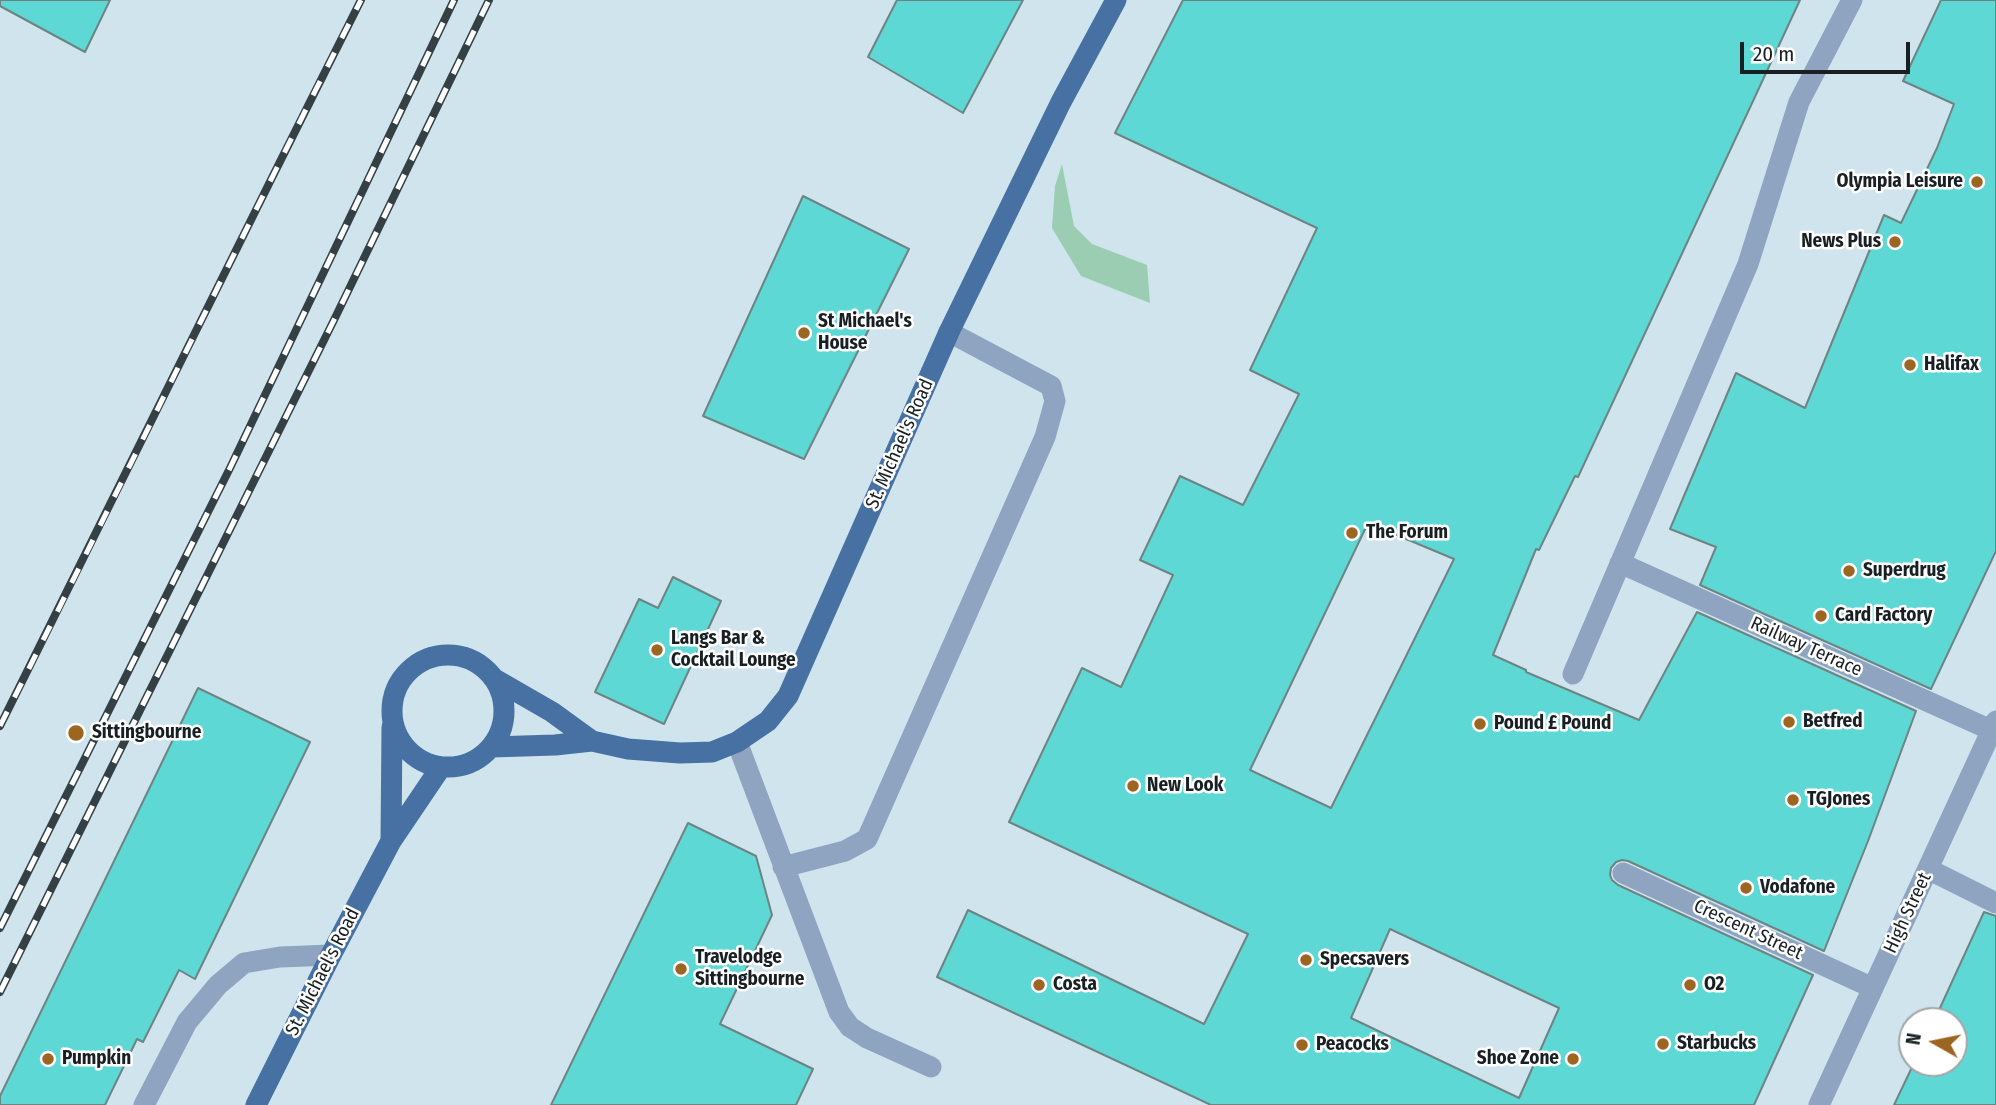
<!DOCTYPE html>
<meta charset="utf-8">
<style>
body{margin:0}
#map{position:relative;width:1996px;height:1105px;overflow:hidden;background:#cfe4ed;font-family:"Fira Sans Condensed",sans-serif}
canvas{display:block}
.north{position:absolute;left:1898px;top:1007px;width:70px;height:70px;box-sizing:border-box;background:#fff;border:2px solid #a3a6a7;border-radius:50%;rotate:279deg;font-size:19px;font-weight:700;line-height:28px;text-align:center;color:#182023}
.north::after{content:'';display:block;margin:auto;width:24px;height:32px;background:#9c6520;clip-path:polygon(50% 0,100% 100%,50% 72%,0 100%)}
.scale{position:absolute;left:1740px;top:42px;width:170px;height:32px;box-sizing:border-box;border:4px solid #182023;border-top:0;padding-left:9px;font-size:21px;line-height:24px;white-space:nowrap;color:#182023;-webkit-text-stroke:5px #fff;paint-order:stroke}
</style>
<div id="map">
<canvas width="1996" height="1105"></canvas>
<div class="north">N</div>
<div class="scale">20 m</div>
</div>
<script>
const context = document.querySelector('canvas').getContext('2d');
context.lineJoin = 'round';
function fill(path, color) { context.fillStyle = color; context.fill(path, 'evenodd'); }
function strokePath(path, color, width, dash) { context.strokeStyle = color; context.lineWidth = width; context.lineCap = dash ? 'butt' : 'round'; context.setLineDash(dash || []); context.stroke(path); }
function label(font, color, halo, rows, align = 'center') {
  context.font = font + ' "Fira Sans Condensed",sans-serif'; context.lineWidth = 5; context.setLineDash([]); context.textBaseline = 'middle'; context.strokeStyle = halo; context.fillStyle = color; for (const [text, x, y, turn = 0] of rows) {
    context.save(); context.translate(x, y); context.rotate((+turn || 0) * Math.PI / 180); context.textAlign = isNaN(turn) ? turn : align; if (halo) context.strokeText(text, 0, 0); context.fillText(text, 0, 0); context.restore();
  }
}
fill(new Path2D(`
 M1062 164 1074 226 1092 244 1147 265 1150 303 1081 276 1052 228 1055 186Z`), '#9acdb2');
const building = new Path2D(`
 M0 0H110L85 52 0 6Z
 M897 0H1023L963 113 868 57Z
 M1183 0H1800L1578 477 1575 476 1539 550 1536 549 1493 655 1526 670V672L1639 720 1697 612 1916 711 1868 841 1824 951 1628 861 1622 860 1616 862 1611 868 1610 875 1612 880 1618 885 1813 975 1754 1105H1211L937 977 968 910 1204 1024 1248 934 1009 822 1082 668 1121 687 1173 575 1140 560 1180 476 1243 505 1299 394 1250 370 1317 228 1115 133ZM1368 523 1454 559 1331 808 1250 770ZM1390 929 1559 1008 1519 1098 1351 1018Z
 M1941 0H1996V551L1931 689 1700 585 1716 547 1670 529 1736 373 1805 408 1884 215 1901 223 1937 148 1954 104 1903 81Z
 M803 196 909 249 804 459 703 416Z
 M673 577 721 601 664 724 595 692 639 599 658 608Z
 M198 688 310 742 195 979 179 970 143 1042 137 1039 105 1105H0V1096Z
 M688 823 756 856 772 915 720 1024 813 1069 796 1105H551Z
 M1984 912 1996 916V1105H1894L1914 1063H1954V1021H1934Z`);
fill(building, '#5ed8d4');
strokePath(building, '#6e8483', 2);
strokePath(new Path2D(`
 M1620 563 1991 730
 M1573 674 1748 264 1799 102 1852 0
 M737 742 839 1012 850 1027 867 1038 931 1067
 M783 867 845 851 867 839 1045 437 1055 401 1051 386 949 332
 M1928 869 1996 903
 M1623 873 1873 988
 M144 1105 187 1022 218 985 244 963 280 957 331 955
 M1819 1105 1996 721`), '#8ea4c0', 21);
strokePath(new Path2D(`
 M392 711a56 56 0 1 1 112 0a56 56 0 1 1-112 0Z
 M493 678 552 712 592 741
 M491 747 555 745 592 741 628 749 680 753 712 752 737 742 768 721 788 696 949 332 1061 102 1116 0
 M391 841 392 727
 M256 1105 331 955 391 841 441 767`), '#4770a3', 21);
const rail = new Path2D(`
 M0 726C122 484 239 241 361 0
 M0 928 230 468 454 0
 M0 992 334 320 489 0`);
strokePath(rail, '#354044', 8);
strokePath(rail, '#fff', 5, [16]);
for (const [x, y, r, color] of [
 [1977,182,7,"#9c6520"],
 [1895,242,7,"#9c6520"],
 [804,333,7,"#9c6520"],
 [1910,365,7,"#9c6520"],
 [1352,533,7,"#9c6520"],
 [1849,571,7,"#9c6520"],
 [1821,616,7,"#9c6520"],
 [657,650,7,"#9c6520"],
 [1789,722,7,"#9c6520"],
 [1480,724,7,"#9c6520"],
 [76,733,9,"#9c6520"],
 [1133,786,7,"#9c6520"],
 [1793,800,7,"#9c6520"],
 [1746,888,7,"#9c6520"],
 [1306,960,7,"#9c6520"],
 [681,969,7,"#9c6520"],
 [1039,985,7,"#9c6520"],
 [1690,985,7,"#9c6520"],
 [1663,1044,7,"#9c6520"],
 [1302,1045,7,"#9c6520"],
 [48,1059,7,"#9c6520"],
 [1573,1059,7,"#9c6520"]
]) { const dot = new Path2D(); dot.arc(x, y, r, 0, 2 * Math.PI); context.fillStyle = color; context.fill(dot); strokePath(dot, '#fff', 2.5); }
label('bold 19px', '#182023', '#fff', [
 ["Olympia Leisure",1963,182,"right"],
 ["News Plus",1881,242,"right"],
 ["St Michael's",818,322],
 ["House",818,344],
 ["Halifax",1924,365],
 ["The Forum",1366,533],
 ["Superdrug",1863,571],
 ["Card Factory",1835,616],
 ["Langs Bar &",671,639],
 ["Cocktail Lounge",671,661],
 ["Betfred",1803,722],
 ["Pound £ Pound",1494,724],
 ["Sittingbourne",92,733],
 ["New Look",1147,786],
 ["TGJones",1807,800],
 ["Vodafone",1760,888],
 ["Travelodge",695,958],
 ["Sittingbourne",695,980],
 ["Specsavers",1320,960],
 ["Costa",1053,985],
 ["O2",1704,985],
 ["Starbucks",1677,1044],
 ["Peacocks",1316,1045],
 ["Pumpkin",62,1059],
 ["Shoe Zone",1559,1059,"right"]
], 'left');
label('19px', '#182023', '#fff', [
 ["St. Michael's Road",900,444,-66],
 ["Railway Terrace",1806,647,24],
 ["High Street",1908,913,-65],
 ["Crescent Street",1748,930,25],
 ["St. Michael's Road",323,972,-63]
]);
</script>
